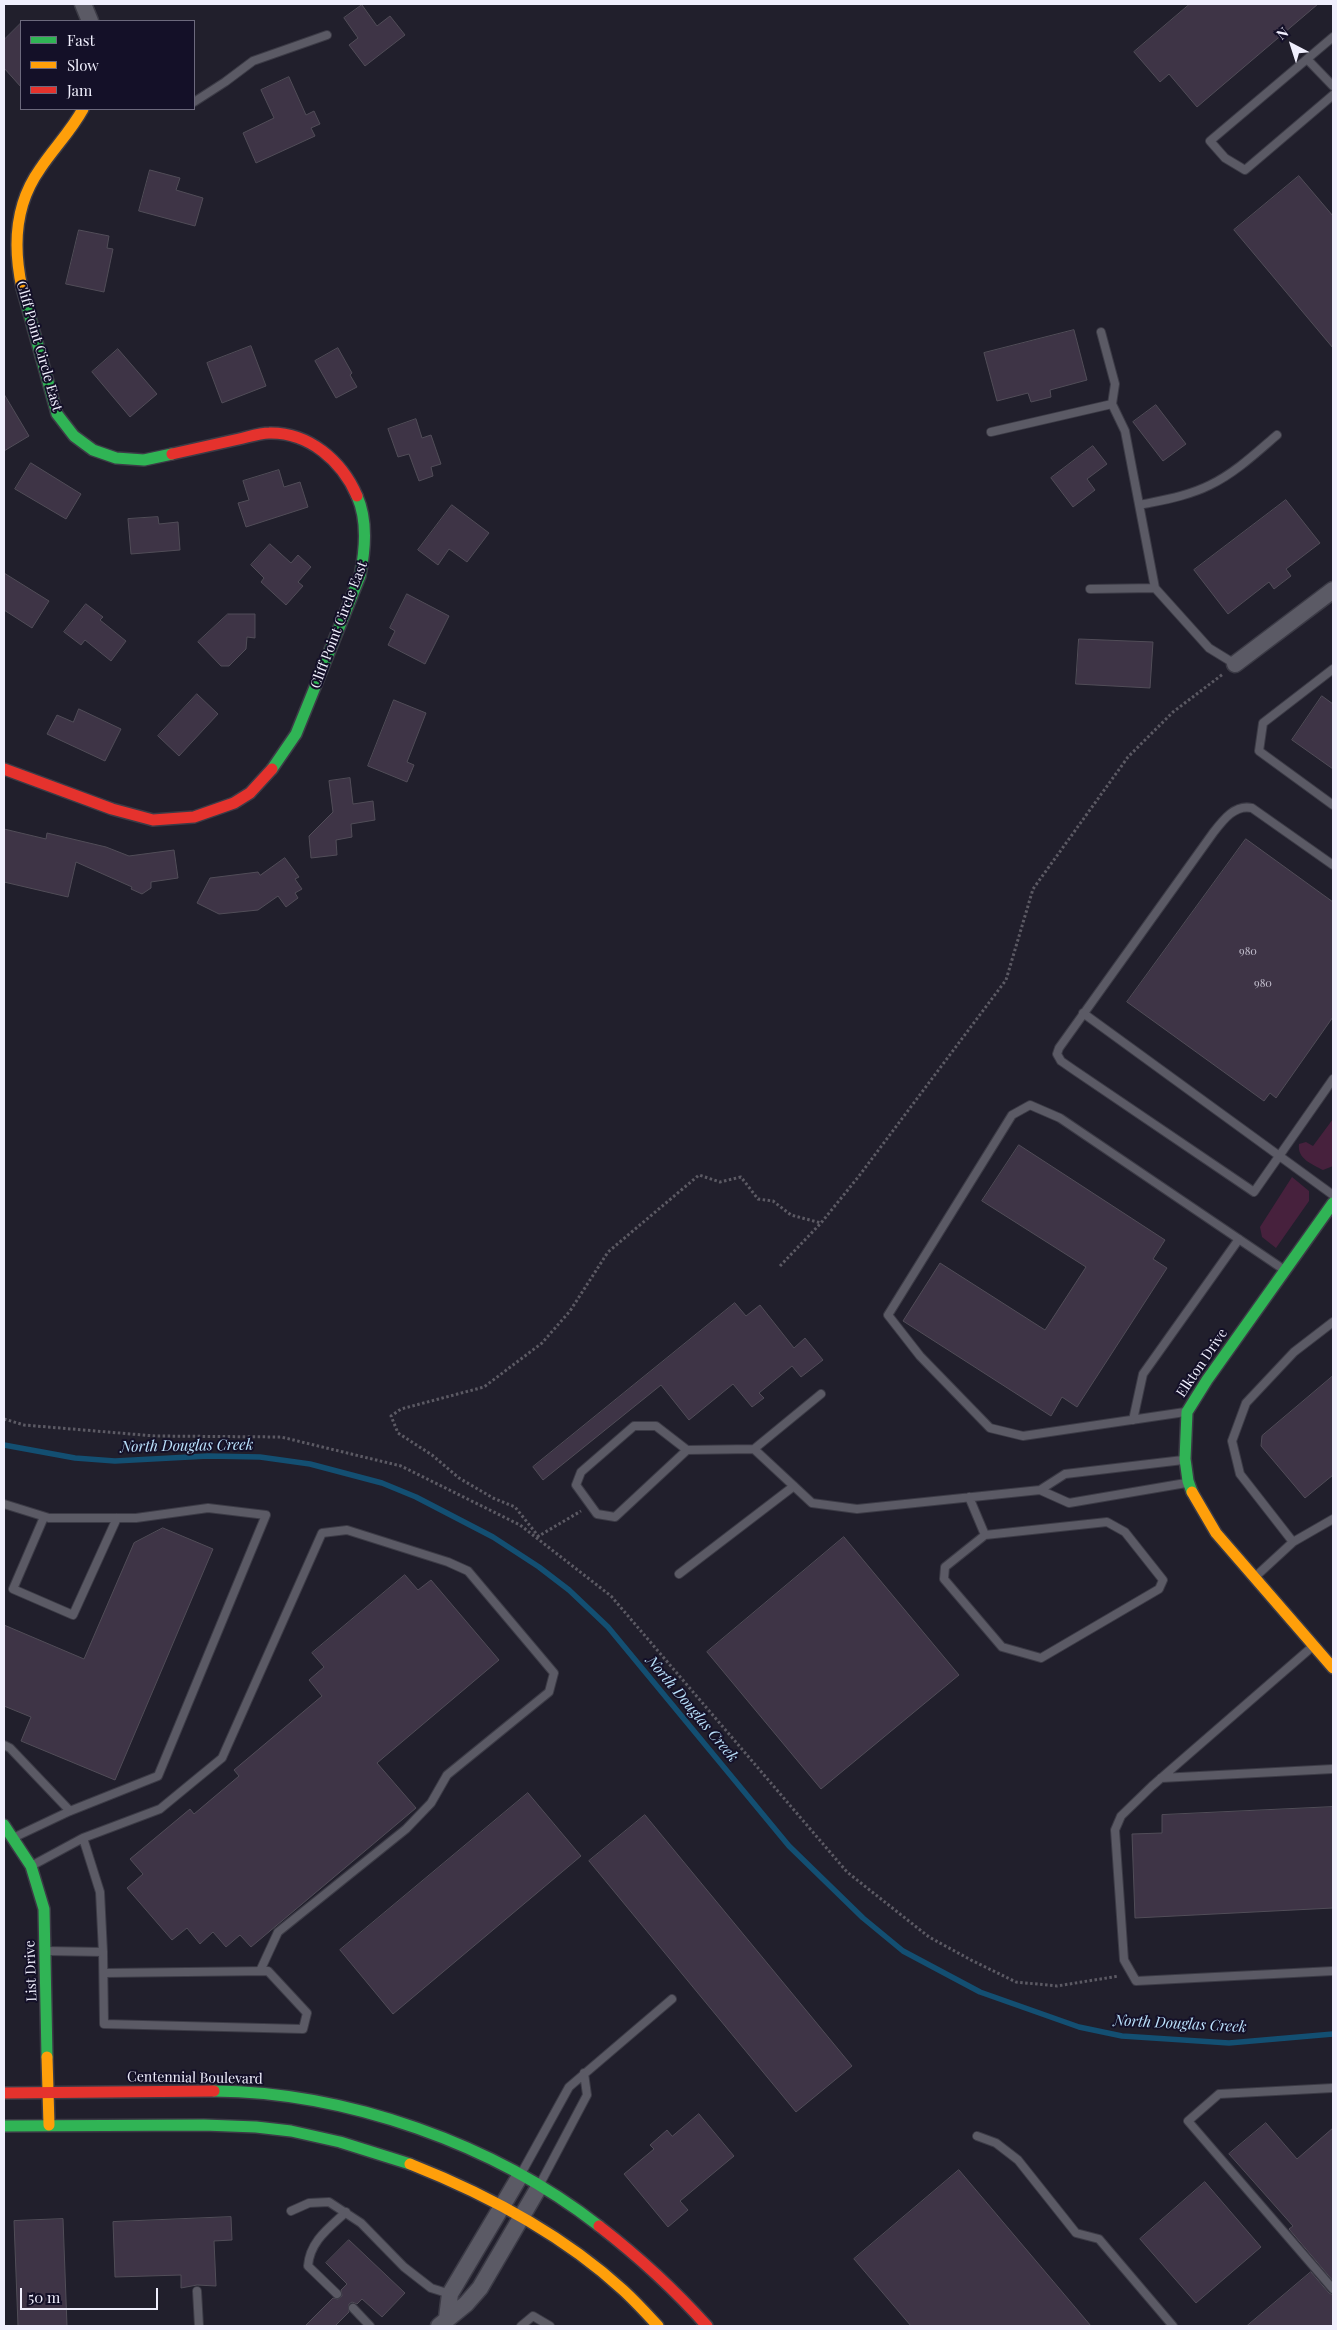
<!DOCTYPE html>
<style>
body{margin:0}
#map{position:relative;width:1337px;height:2330px;overflow:hidden;background:#211f2c;font-family:"Playfair Display",serif}
canvas{display:block}
.frame{position:absolute;inset:0;border:5px solid #f0effd;pointer-events:none}
.legend{position:absolute;left:20px;top:20px;width:175px;height:90px;box-sizing:border-box;background:#141028;border:1px solid #6c697d;margin:0;padding:6px 9px;list-style:none;font-size:15px;color:#f0effd}
.legend li{display:flex;align-items:center;gap:10px;height:25px}
.legend b{width:25px;border:1px solid #6c697d}
.north{position:absolute;left:1267px;top:20px;width:50px;height:50px;-webkit-text-stroke:4px #141028;paint-order:stroke;rotate:320deg;font-size:14px;font-weight:700;line-height:20px;text-align:center;color:#f0effd}
.north::after{content:'';display:block;margin:auto;width:18px;height:22px;background:#f0effd;clip-path:polygon(50% 0,100% 100%,50% 72%,0 100%)}
.scale{position:absolute;left:20px;top:2288px;width:138px;height:22px;box-sizing:border-box;border:2px solid #f0effd;border-top:0;padding-left:6px;font-size:15px;line-height:18px;white-space:nowrap;color:#f0effd;-webkit-text-stroke:4px #141028;paint-order:stroke}
</style>
<div id="map">
<canvas width="1337" height="2330"></canvas>
<div class="frame"></div>
<ul class="legend">
<li><b style="height:6px;background:#30b455"></b>Fast</li>
<li><b style="height:6px;background:#ff9f0a"></b>Slow</li>
<li><b style="height:6px;background:#e5322d"></b>Jam</li>
</ul>
<div class="north">N</div>
<div class="scale">50 m</div>
</div>
<script>
const context = document.querySelector('canvas').getContext('2d');
context.lineJoin = 'round';
function fill(path, color) { context.fillStyle = color; context.fill(path, 'evenodd'); }
function strokePath(path, color, width, dash) { context.strokeStyle = color; context.lineWidth = width; context.lineCap = dash ? 'butt' : 'round'; context.setLineDash(dash || []); context.stroke(path); }
function label(font, color, halo, rows, align = 'center') {
  context.font = font + ' "Playfair Display",serif'; context.lineWidth = 4; context.setLineDash([]); context.textBaseline = 'middle'; context.strokeStyle = halo; context.fillStyle = color; for (const [text, x, y, turn = 0] of rows) {
    context.save(); context.translate(x, y); context.rotate((+turn || 0) * Math.PI / 180); context.textAlign = isNaN(turn) ? turn : align; if (halo) context.strokeText(text, 0, 0); context.fillText(text, 0, 0); context.restore();
  }
}
fill(new Path2D(`
 M1333 1119V1166L1323 1170C1312 1164 1297 1159 1299 1144L1306 1142 1313 1146Z
 M1292 1177 1309 1191V1201L1276 1248 1262 1237 1260 1227Z`), '#47213d');
strokePath(new Path2D(`
 M4 1445 75 1458 115 1461 208 1456 260 1457 310 1464 382 1483 416 1497 493 1537 539 1567 569 1590 608 1627 789 1846 863 1918 903 1951 980 1992 1079 2027 1122 2036 1229 2043 1333 2034`), '#134f72', 5.5);
const building = new Path2D(`
 M1190 4H1318L1197 107 1169 74 1160 82 1134 52Z
 M362 5 377 26 390 16 405 35 365 66 349 45 358 38 344 18Z
 M21 23V87L4 68V40Z
 M289 77 306 115 314 111 320 124 311 128 315 136 256 163 243 133 274 118 261 90Z
 M150 170 180 178 176 190 203 198 195 226 139 211Z
 M1299 176 1333 216V348L1234 230Z
 M79 230 109 236 107 248 113 249 104 292 66 284Z
 M1074 330 1087 380 1050 390 1051 397 1031 402 1028 393 997 401 984 353Z
 M251 346 266 386 222 403 207 363Z
 M338 348 352 373 350 375 357 387 336 398 315 361Z
 M118 349 157 394 130 417 92 372Z
 M4 394 29 436 4 451Z
 M1156 405 1186 444 1163 461 1133 422Z
 M416 419 422 438 431 435 441 464 431 467 433 476 419 481 409 454 398 457 388 429Z
 M1093 446 1107 464 1087 479 1095 490 1073 507 1051 478Z
 M31 463 81 494 66 519 15 489Z
 M279 470 284 487 300 482 308 507 246 527 238 503 249 500 243 481Z
 M1286 500 1320 543 1286 569 1291 576 1274 589 1269 582 1228 614 1194 570Z
 M452 505 489 533 467 562 449 549 438 565 418 550Z
 M158 517 159 524 178 522 180 550 131 554 128 519Z
 M270 544 291 563 298 555 311 567 298 582 303 586 286 605 261 582 264 578 251 565Z
 M4 573 49 601 32 628 4 610Z
 M407 594 449 616 425 664 388 645 395 631 390 628Z
 M86 604 103 617 100 620 126 641 111 661 85 640 81 645 64 632Z
 M228 614H255V638L247 637 246 649 229 666H221L198 642Z
 M1079 639 1153 642 1150 688 1076 684Z
 M197 694 218 714 179 756 158 736Z
 M1322 696 1333 704V769L1292 740Z
 M394 700 426 713 407 762 414 765 407 782 368 766Z
 M79 709 121 729 105 761 47 734 57 715 73 722Z
 M350 778 353 804 373 801 375 820 351 824 352 837 336 840 337 855 311 858 309 836 333 812 329 781Z
 M4 829 46 839 47 833 106 847 129 856 174 850 178 878 151 882V888L142 894 131 889 132 887 76 862 68 897 4 882Z
 M1246 839 1333 902V1017L1276 1098 1270 1093 1264 1101 1127 1002Z
 M285 858 299 877 295 879 302 889 295 893 298 898 286 907 278 896 258 910 219 914 197 903 210 878 258 872 260 875Z
 M1019 1145 1165 1240 1153 1259 1167 1268 1077 1407 1062 1397 1051 1416 903 1321 940 1263 1045 1330 1086 1267 982 1201Z
 M735 1303 746 1316 760 1305 794 1348 805 1338 823 1360 801 1377 792 1366 759 1393 764 1398 752 1407 733 1384 689 1420 661 1385 543 1480 533 1467Z
 M1333 1376V1475L1305 1498 1261 1446 1262 1436Z
 M163 1528 213 1549 115 1780 21 1741 31 1717 4 1706V1625L84 1659 134 1543Z
 M844 1537 959 1675 821 1789 707 1652Z
 M405 1575 418 1590 431 1580 499 1660 377 1763 416 1808 251 1947 240 1935 226 1947 213 1932 200 1944 187 1928 172 1940 127 1888 143 1874 130 1859 190 1809 194 1814 239 1776 234 1770 322 1696 309 1680 324 1667 312 1653Z
 M528 1793 581 1856 393 2014 340 1950Z
 M1333 1807V1908L1135 1918 1132 1834 1162 1833V1815Z
 M645 1815 852 2066 796 2112 589 1861Z
 M699 2114 734 2156 680 2201 688 2210 668 2227 624 2174 654 2149 650 2145 667 2130 672 2136Z
 M1266 2123 1297 2159 1333 2128V2281L1289 2229 1293 2226 1229 2154Z
 M959 2170 1091 2326H911L854 2259Z
 M1205 2182 1261 2247 1196 2303 1140 2239Z
 M231 2217 232 2240 214 2241 216 2286 197 2285 181 2288V2275L115 2277 113 2222Z
 M63 2219 67 2326H18L14 2221Z
 M349 2240 405 2293 382 2317 362 2299 357 2304 352 2302 349 2304V2312L335 2326H305L333 2298 338 2299 342 2296 341 2290 347 2284 326 2263Z
 M1311 2272 1329 2293 1333 2295V2326H1247Z`);
fill(building, '#3e3446');
strokePath(building, '#514d58', 1);
const lane = new Path2D(`
 M1333 37 1210 141 1225 158 1245 170 1333 95
 M1307 59 1333 86
 M194 102 225 82 253 61 327 35
 M1101 332 1115 384 1112 404 1125 431 1155 588 1209 648 1235 664
 M991 432 1112 404
 M1140 505C1163 500 1188 496 1210 485 1235 473 1256 453 1277 435
 M1090 589 1155 588
 M1333 669 1263 723 1259 751 1333 805
 M1333 865 1252 808C1235 804 1223 820 1213 833L1059 1048 1057 1054 1061 1061 1074 1070 1254 1192 1333 1079
 M1083 1013 1333 1195
 M1185 1412 1023 1436 990 1428 920 1356 888 1315 1012 1115 1030 1105 1060 1118 1283 1269
 M1133 1420 1143 1374 1239 1239
 M754 1449 821 1394
 M687 1450 656 1426H634L581 1472 576 1485 597 1514 615 1517 687 1450 754 1449 812 1503 857 1509 1040 1490
 M1183 1460 1065 1474 1040 1490 1069 1503 1186 1483
 M969 1497 985 1535 1107 1522 1125 1532 1163 1580 1159 1589 1041 1658 1002 1647 944 1579 945 1567 985 1535
 M4 1504 49 1518H136L208 1508 266 1515 158 1776 70 1811 15 1837
 M44 1517 13 1589 73 1615 117 1518
 M1293 1542 1240 1474 1232 1441 1246 1403 1294 1352 1333 1322
 M679 1574 794 1486
 M1255 1577 1293 1542 1333 1519
 M1312 1647 1152 1786 1121 1816 1115 1830 1124 1960 1136 1981 1333 1971
 M4 1745 10 1748 70 1811
 M1161 1778 1333 1769
 M83 1838 160 1809 222 1758 322 1533 347 1530 448 1562 468 1571 554 1673 549 1692 447 1775 431 1803 406 1829 278 1932 260 1971
 M33 1865 83 1838 100 1892 103 1952
 M47 1951 103 1952 104 2024 303 2029 307 2013 268 1971 105 1973
 M1333 2088 1219 2094 1188 2121 1333 2289
 M977 2136 996 2143 1018 2160 1076 2233 1099 2239 1173 2326
 M522 2172 569 2087 672 1999
 M540 2184 587 2095 584 2073
 M291 2211 309 2203 329 2202 361 2223 404 2267 431 2288 450 2294
 M197 2291 199 2326
 M337 2294 308 2266C310 2241 329 2228 346 2212
 M353 2308 370 2326
 M521 2326 533 2316 550 2326`);
const street = new Path2D(`
 M83 4 90 21
 M1235 664 1333 590
 M447 2318 450 2294 520 2176
 M439 2326 466 2304 480 2288 539 2187`);
const fast = new Path2D(`
 M22 288 57 414 74 436 93 450 116 458 144 460 172 454
 M272 769 296 734 360 576C365 550 368 521 357 496
 M1192 1492 1188 1481 1185 1459 1187 1412 1207 1380 1333 1203
 M4 1825 31 1866 44 1909 47 2057
 M214 2091C347 2092 494 2144 599 2226
 M4 2126 204 2125 256 2127 291 2131 340 2142 410 2164`);
const slow = new Path2D(`
 M22 288C13 247 15 204 40 169 54 148 71 131 83 109
 M1192 1492 1216 1533 1333 1668
 M47 2057 49 2125
 M410 2164C486 2194 562 2234 623 2290 635 2301 647 2314 658 2326`);
const jam = new Path2D(`
 M172 454C194 449 217 444 239 439 248 437 260 433 269 433 309 432 342 461 357 496
 M4 769 112 809 153 820 194 817 234 803 250 793 272 769
 M4 2093 214 2091
 M599 2226C639 2257 674 2289 707 2326`);
strokePath(lane, '#3c3b46', 10);
strokePath(street, '#3c3b46', 19);
strokePath(fast, '#3c3b46', 14);
strokePath(slow, '#3c3b46', 14);
strokePath(jam, '#3c3b46', 14);
strokePath(new Path2D(`
 M780 1266 821 1223 859 1176 1006 980 1033 889 1128 757 1173 712 1223 674
 M4 1419 24 1425 155 1436 281 1437 401 1466 520 1525 611 1596 847 1872 929 1937 971 1960 1016 1982 1057 1986 1119 1976
 M537 1537 581 1511
 M539 1537 515 1507 493 1498 459 1478 432 1455 398 1433 391 1416 401 1409 484 1387 542 1343 570 1311 608 1252 699 1175 720 1182 741 1177 758 1199 773 1201 791 1215 821 1223`), '#5c5a64', 3, [2.5, 2.5]);
strokePath(lane, '#5b5a65', 8);
strokePath(street, '#5b5a65', 16);
strokePath(fast, '#30b455', 11);
strokePath(slow, '#ff9f0a', 11);
strokePath(jam, '#e5322d', 11);
label('11px', '#c4c0cf', null, [
 ["980",1248,952],
 ["980",1263,984]
]);
label('14px', '#f0effd', '#141028', [
 ["Cliff Point Circle East",39,346,74],
 ["Cliff Point Circle East",339,625,-69],
 ["Elkton Drive",1202,1363,-56],
 ["List Drive",31,1971,-92],
 ["Centennial Boulevard",195,2078,1]
]);
label('italic 15px', '#bae1fc', '#141028', [
 ["North Douglas Creek",187,1446,-1],
 ["North Douglas Creek",692,1709,50],
 ["North Douglas Creek",1180,2024,3]
]);
</script>
